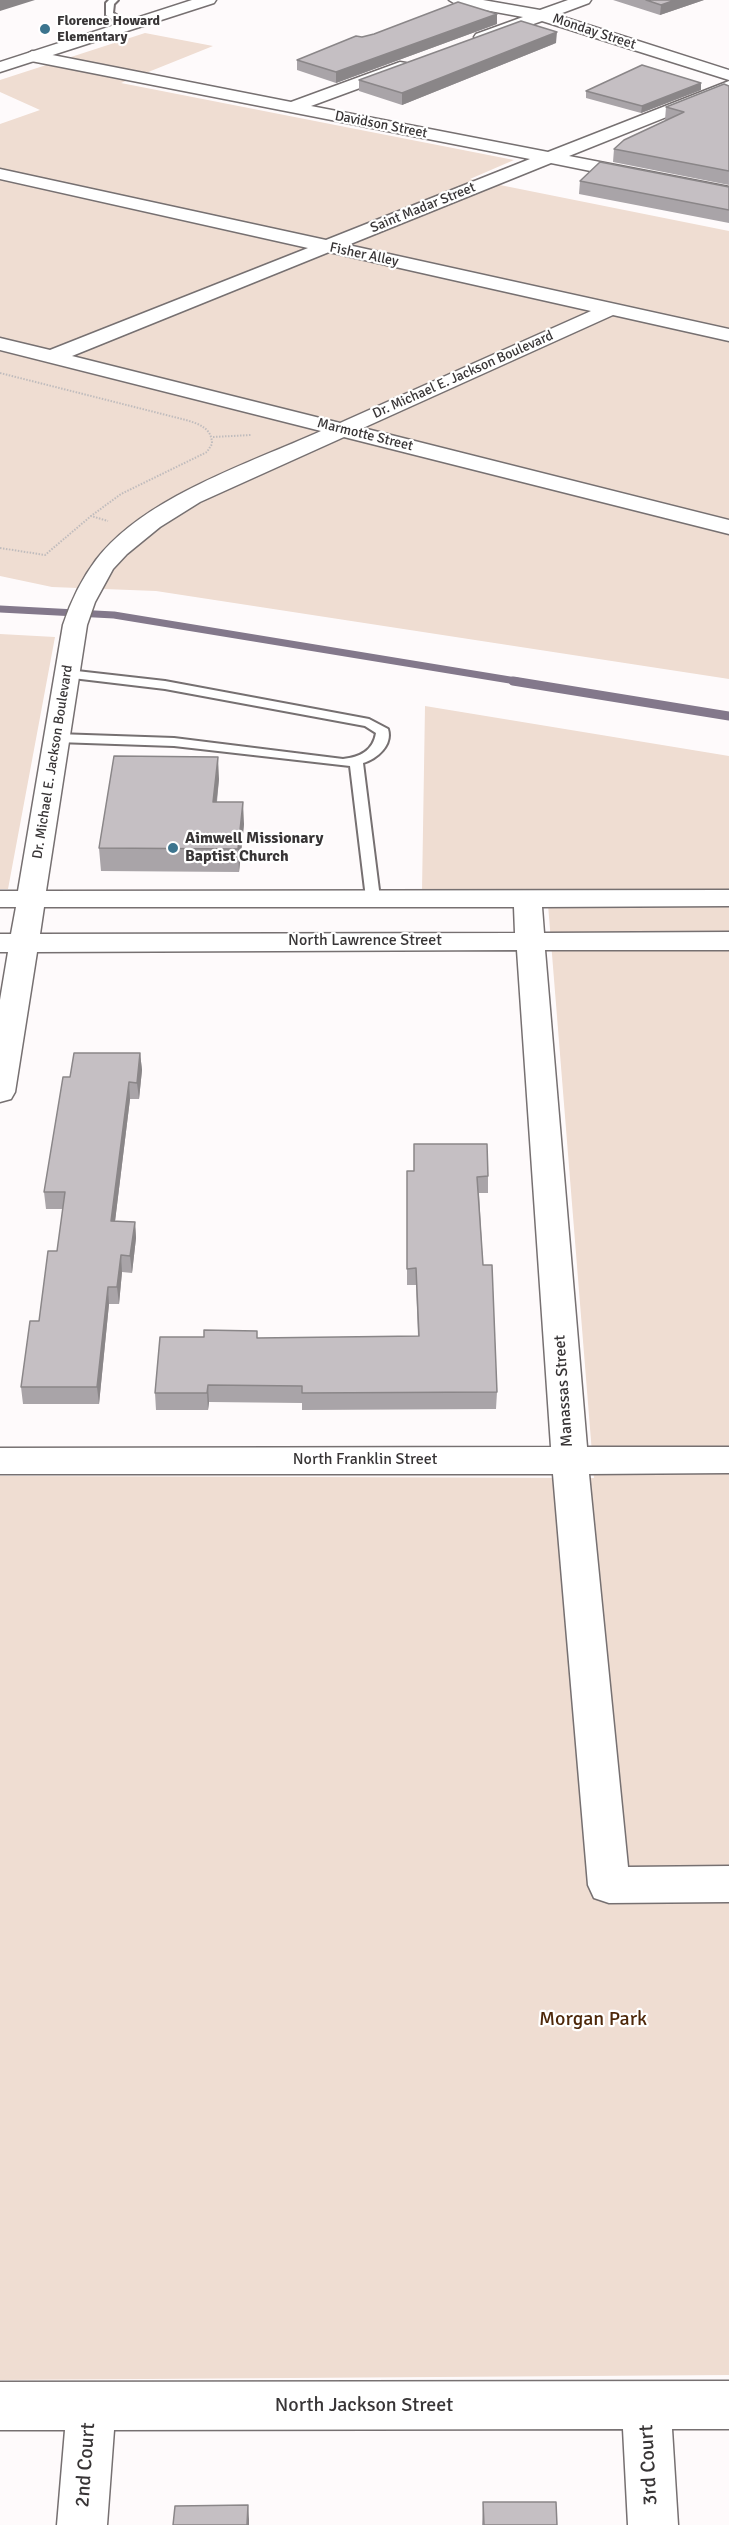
<!DOCTYPE html>
<style>
body{margin:0}
canvas{display:block;background:#fefafb}
</style>
<canvas width="729" height="2525"></canvas>
<script>
const context = document.querySelector('canvas').getContext('2d');
context.lineJoin = 'round';
function fill(path, color) { context.fillStyle = color; context.fill(path, 'evenodd'); }
function strokePath(path, color, width, dash) { context.strokeStyle = color; context.lineWidth = width; context.lineCap = dash ? 'butt' : 'round'; context.setLineDash(dash || []); context.stroke(path); }
function label(font, color, halo, rows, align = 'center') {
  context.font = font + ' Signika,sans-serif'; context.lineWidth = 4.5; context.setLineDash([]); context.textBaseline = 'middle'; context.strokeStyle = halo; context.fillStyle = color; for (const [text, x, y, turn = 0] of rows) {
    context.save(); context.translate(x, y); context.rotate((+turn || 0) * Math.PI / 180); context.textAlign = isNaN(turn) ? turn : align; if (halo) context.strokeText(text, 0, 0); context.fillText(text, 0, 0); context.restore();
  }
}
fill(new Path2D(`
 M145 33 213 46 121 83 514 160 470 179 729 231V679L156 591 52 587 0 576V124L40 110 0 92V80Z
 M0 634 55 637 8 889H0Z
 M425 706 729 756V2375L0 2380V1476L594 1478 547 892 422 891Z`), '#efddd2');
strokePath(new Path2D(`
 M0 609 114 615 522 682`), '#83788b', 7);
strokePath(new Path2D(`
 M513 681 729 716`), '#83788b', 9);
const lane = new Path2D(`
 M109 0H118L114 4 113 13 130 24V28H124L106 15V3Z
 M68 670 165 681 369 719 388 729C393 745 377 759 363 763L380 898 378 901 373 902 366 898 350 766 174 746 57 742 51 738 57 734 174 738 343 759C360 757 373 751 376 733L365 726 165 689 64 677 62 674 64 671Z`);
const street = new Path2D(`
 M449 0H483L540 10 568 0H591L589 3 557 15 729 70V80L542 21 488 40H476L474 37 476 34 523 17 457 5Z
 M32 51 291 102 400 62 406 63 408 67 406 71 311 106 548 152 729 81V92L569 156 729 187V199L551 163 348 245 729 329V341L613 315 363 428 729 520V534L344 437 200 502 160 527 127 554 113 569 95 602 87 625 46 891 729 890V906L542 907 544 933 729 932V950H545L587 1447H729V1473L589 1474 628 1867 729 1866V1902L609 1903 594 1898 588 1885 553 1474H0V1448L551 1447 517 950 37 952 15 1092 11 1099 0 1102V1000L8 952H0V934H11L16 907H0V891H18L63 625C71 601 81 580 96 560 144 497 250 463 321 431L0 350V338L50 350 308 248 0 179V169L326 240 530 159 26 60 24 56ZM329 252 591 311 340 423 72 356ZM44 907H514L515 933 40 934Z
 M729 2381V2429H672L678 2525H628L623 2429 114 2430 107 2525H57L65 2430H0V2382Z`);
const secondary = new Path2D(`
 M192 0H216L214 3 0 72V62Z`);
strokePath(lane, '#767071', 4);
strokePath(street, '#767071', 3);
strokePath(secondary, '#767071', 3);
strokePath(new Path2D(`
 M0 373 186 420C199 424 212 428 212 444L207 452 121 494 91 516 108 521
 M213 437 251 435
 M0 548 45 555 91 516`), '#c0bcbd', 2, [1.5, 1.5]);
fill(lane, '#fff');
fill(street, '#fff');
fill(secondary, '#fff');
fill(new Path2D(`
 M613 0H704L660 15Z
 M497 24 336 83 297 70V60L362 37Z
 M556 43 402 105 359 91V80Z
 M701 83V90L641 113 586 98V91Z
 M729 86V185L613 162 614 149 667 120H665L666 107Z
 M580 181 729 187V223L579 194Z
 M219 779 217 802 244 824 239 872 101 871 99 848Z
 M140 1053 142 1070 139 1099H130L115 1221 135 1222 136 1238 132 1273 122 1272 119 1304H109L99 1404H23L21 1387 39 1321 57 1251 63 1209H46L44 1192 70 1077Z
 M414 1144 488 1176V1193H479L483 1265 497 1392 496 1409 302 1410V1403L209 1402 208 1410H156L155 1393 258 1338 418 1336 416 1285H407V1171H414Z
 M483 2502 557 2525H482Z`), '#a9a4a8');
fill(new Path2D(`
 M0 0H35L0 11Z
 M675 0H704L660 15 661 5Z
 M497 14V24L336 83V72Z
 M557 32 556 43 402 105V93Z
 M701 83V90L641 113 642 106Z
 M218 757 219 779 214 824 213 802Z
 M243 802 244 824 239 872 238 849Z
 M140 1053 142 1070 139 1099 137 1083Z
 M129 1082 130 1099 113 1238 111 1221Z
 M135 1222 136 1238 132 1273 130 1256Z
 M121 1255 122 1272 119 1304 117 1287Z
 M108 1287 109 1304 99 1404 97 1387Z
 M208 1385 209 1402 208 1410 207 1393Z
 M248 2505 249 2519V2525H247Z`), '#8a8688');
const building = new Path2D(`
 M646 0H675L661 5Z
 M458 2 497 14 336 72 297 60 356 36 362 37 374 34Z
 M521 21 557 32 402 93 359 80Z
 M642 65 701 83 642 106 586 91Z
 M724 84 729 86V171L614 149 624 140 684 112 666 107Z
 M600 162 729 187V210L580 181Z
 M114 756 218 757 213 802H243L238 849 99 848Z
 M74 1053H140L137 1083 129 1082 111 1221 135 1222 130 1256 121 1255 117 1287H108L97 1387H21L30 1321H39L48 1251H57L65 1192H44L63 1077H70Z
 M414 1144H487L488 1176 477 1177 483 1265H492L497 1392 302 1393V1386L208 1385 207 1393H155L160 1337H204V1330L257 1331V1338L419 1336 416 1268 407 1269V1171H414Z
 M483 2502H556L557 2525H484Z
 M248 2505 247 2525H173L175 2506Z`);
fill(building, '#c5bfc3');
strokePath(building, '#8a8688', 1.5);
for (const [x, y, r, color] of [
 [45,29,6,"#3c748e"],
 [173,848,6,"#3c748e"]
]) { const dot = new Path2D(); dot.arc(x, y, r, 0, 2 * Math.PI); context.fillStyle = color; context.fill(dot); strokePath(dot, '#fff', 2); }
label('bold 14px', '#383536', '#fff', [
 ["Florence Howard",57,21],
 ["Elementary",57,37]
], 'left');
label('14px', '#383536', '#fff', [
 ["Monday Street",594,32,18],
 ["Davidson Street",381,125,11],
 ["Saint Madar Street",423,208,-22],
 ["Fisher Alley",364,255,12],
 ["Dr. Michael E. Jackson Boulevard",463,375,-24],
 ["Marmotte Street",365,435,14],
 ["Dr. Michael E. Jackson Boulevard",53,762,-81]
]);
label('bold 16px', '#383536', '#fff', [
 ["Aimwell Missionary",185,839],
 ["Baptist Church",185,857]
], 'left');
label('16px', '#383536', '#fff', [
 ["North Lawrence Street",365,941],
 ["Manassas Street",564,1391,-94],
 ["North Franklin Street",365,1460]
]);
label('20px', '#4e280a', '#fff', [
 ["Morgan Park",593,2020]
]);
label('20px', '#383536', '#fff', [
 ["North Jackson Street",364,2406],
 ["2nd Court",86,2465,-86],
 ["3rd Court",649,2465,-93]
]);
</script>
